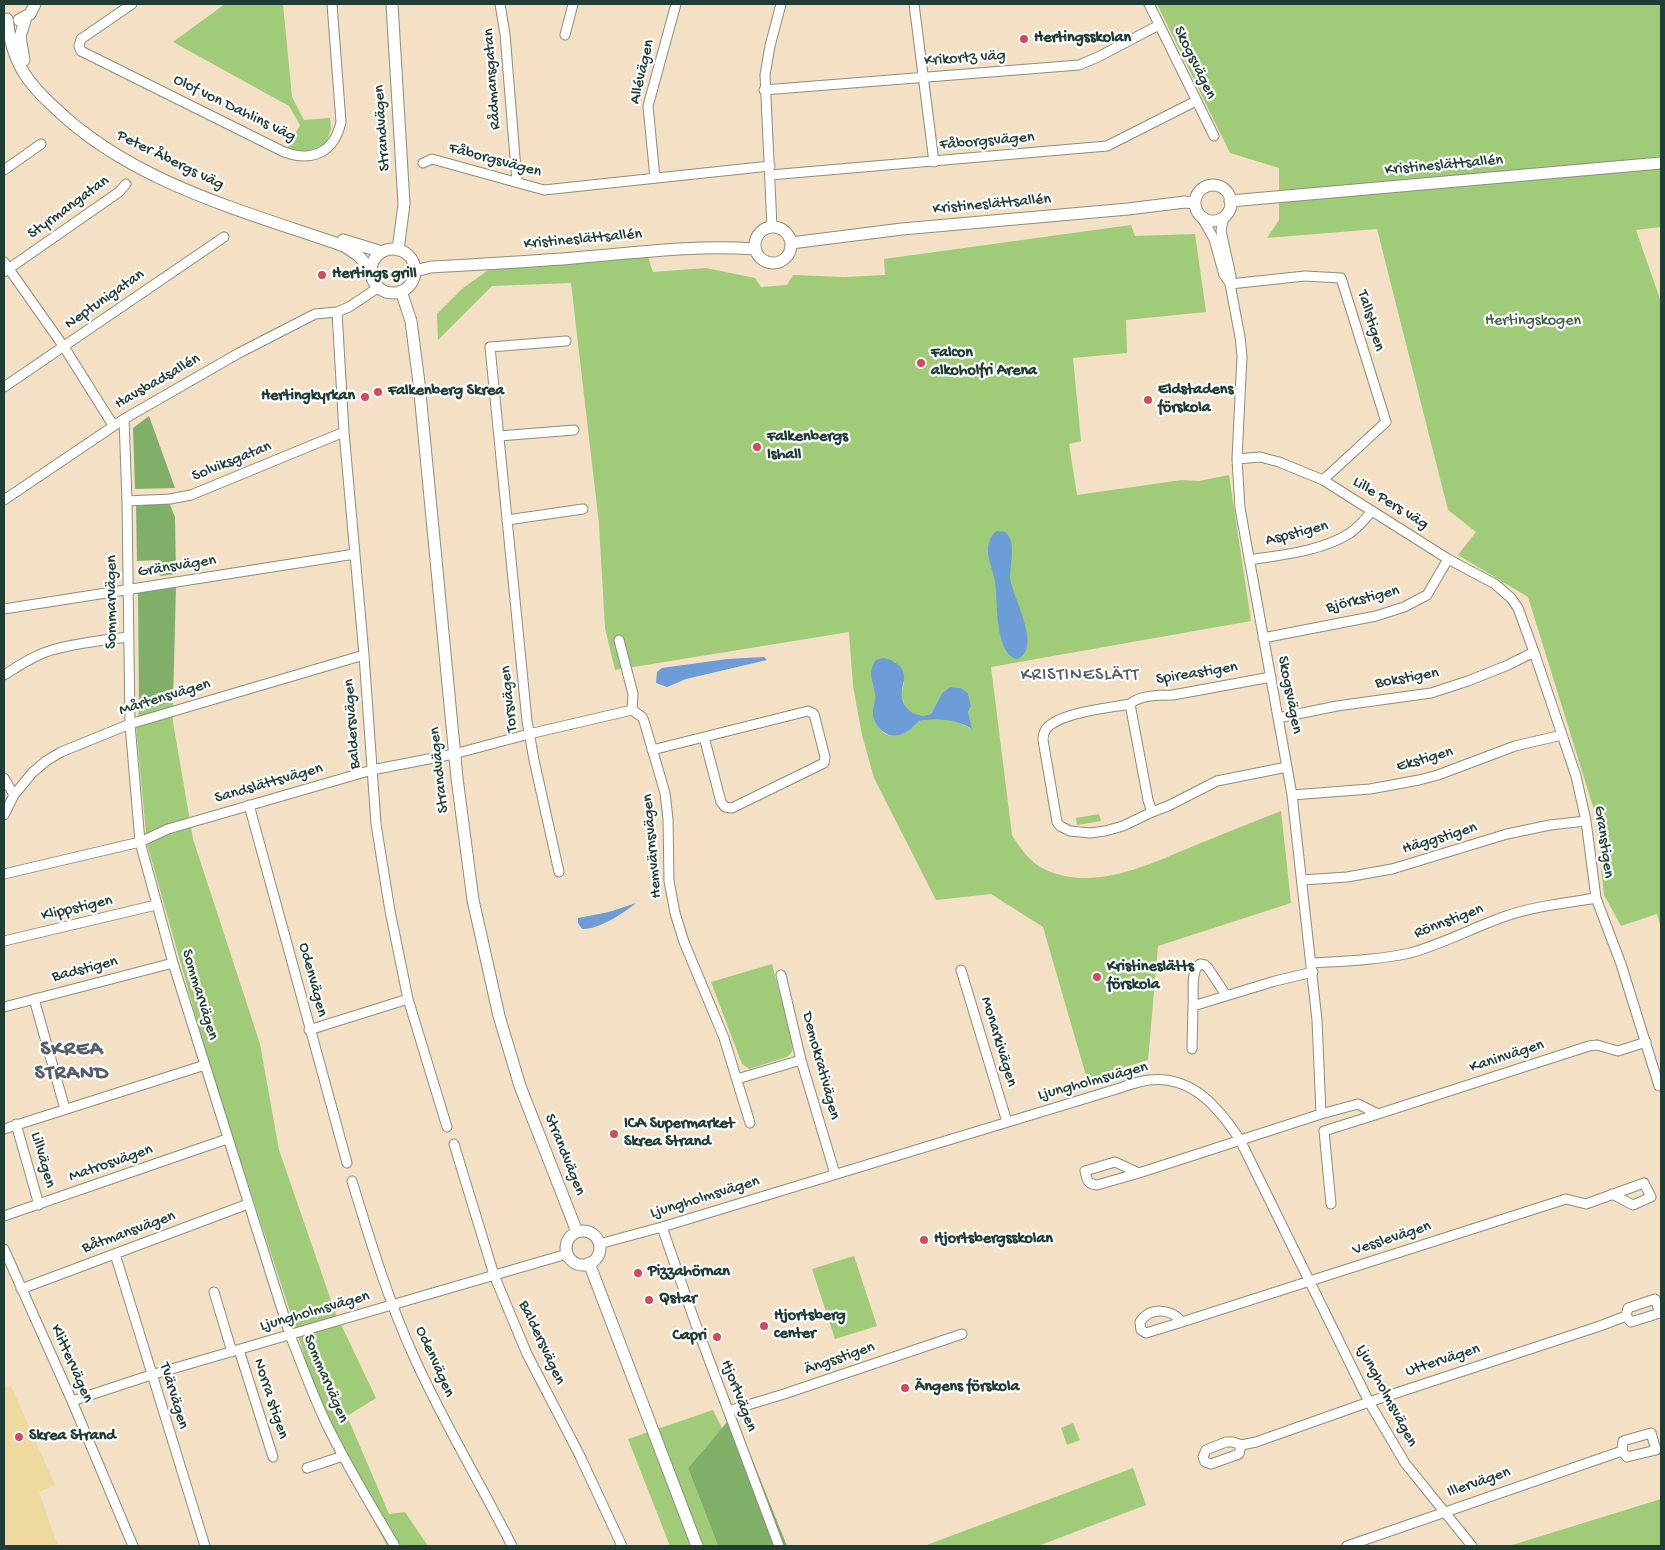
<!DOCTYPE html>
<meta charset="utf-8">
<style>
body{margin:0}
#map{position:relative;width:1665px;height:1550px;overflow:hidden;background:#f4e0c4;font-family:"Gochi Hand",sans-serif}
canvas{display:block}
.frame{position:absolute;inset:0;border:5px solid #1f3d34;pointer-events:none}
</style>
<div id="map">
<canvas width="1665" height="1550"></canvas>
<div class="frame"></div>
</div>
<script>
const context = document.querySelector('canvas').getContext('2d');
context.lineJoin = 'round';
function fill(path, color) { context.fillStyle = color; context.fill(path, 'evenodd'); }
function strokePath(path, color, width, dash) { context.strokeStyle = color; context.lineWidth = width; context.lineCap = dash ? 'butt' : 'round'; context.setLineDash(dash || []); context.stroke(path); }
function label(font, color, halo, rows, align = 'center') {
  context.font = font + ' "Gochi Hand",sans-serif'; context.lineWidth = 4.5; context.setLineDash([]); context.textBaseline = 'middle'; context.strokeStyle = halo; context.fillStyle = color; for (const [text, x, y, turn = 0] of rows) {
    context.save(); context.translate(x, y); context.rotate((+turn || 0) * Math.PI / 180); context.textAlign = isNaN(turn) ? turn : align; if (halo) context.strokeText(text, 0, 0); context.fillText(text, 0, 0); context.restore();
  }
}
fill(new Path2D(`
 M225 4H283L292 97 304 120 330 118 331 129 326 143C312 151 302 154 287 149L300 125 289 106 173 42Z
 M1157 4H1661V227L1636 230 1661 302V928L1657 914 1621 926 1604 895 1595 813 1528 597 1458 555 1476 532 1448 510 1377 229 1267 238 1279 220V168L1230 153Z
 M1131 225 1135 236 1195 234 1206 312 1126 320 1127 353 1073 358 1081 441 1069 444 1077 495 1182 480 1199 481 1229 475 1251 621 991 667 1012 835C1021 849 1030 863 1046 870 1095 892 1150 864 1196 845 1224 834 1252 822 1281 811L1291 903 1158 946 1148 1060 1087 1079 1043 927 991 894 936 900 874 778 862 735 853 686 849 632 615 670 605 628 599 524 571 283 492 286 438 340 437 314 463 288 494 266 648 257 653 272 706 268 755 278 761 287 787 285 793 275 845 277 885 275 884 259ZM894 661 903 672 904 683 901 695 905 706 908 710 919 716 931 714 942 693 950 687 961 688 968 693 971 706 968 712 971 729C955 718 938 718 919 721 906 735 887 746 876 722 875 718 872 715 873 711 875 692 885 677 894 661Z
 M173 702V722L193 839 260 1044 279 1150 335 1312 376 1398 347 1416 389 1514 405 1512 428 1546H387L323 1427 301 1345 210 1067 147 844 136 727 139 711Z
 M1099 814 1101 821 1077 825 1076 818Z
 M772 964 793 1045 792 1052 787 1057 749 1069 742 1064 711 982Z
 M854 1256 877 1326 835 1339 812 1269Z
 M713 1410 722 1428 688 1468 718 1546H670L628 1439Z
 M1073 1423 1080 1440 1067 1445 1061 1428Z
 M1133 1468 1146 1505 1038 1546H924Z
 M1661 1499V1546H1509Z`), '#a0cb78');
fill(new Path2D(`
 M149 416 175 488 135 489 133 428Z
 M169 502 175 517 176 574 160 576 159 560 137 561 136 505Z
 M176 585 173 702 139 711 138 591Z
 M734 1414 787 1546H718L688 1468Z`), '#80af68');
fill(new Path2D(`
 M11 1386 55 1485 39 1492 58 1546H4V1388Z`), '#eeda9e');
fill(new Path2D(`
 M997 531 1005 532C1017 542 1010 563 1010 577 1011 595 1044 649 1017 659 994 654 998 599 995 581 993 570 987 559 988 548 989 541 991 535 997 531Z
 M764 657 767 660 686 679 667 687 656 683 657 672 662 668 727 659Z
 M884 658C892 660 903 665 904 675 905 681 902 686 902 691 900 702 908 713 919 715 922 716 927 715 931 714L942 693 950 687 961 688 968 693 971 706 968 712 972 729C956 719 938 718 919 721 908 733 894 743 880 729 877 725 874 721 873 716 871 708 877 700 875 693 873 680 867 672 876 660Z
 M636 903C624 913 598 930 582 929L578 923V918L609 912Z`), '#6c9dd6');
const minor = new Path2D(`
 M132 4 81 39 79 46 81 51 284 152C312 162 334 153 341 122L332 4
 M500 4 505 34 517 182
 M914 4 934 162
 M1149 4 1214 136
 M565 35 573 4
 M764 90 1079 65 1098 57 1159 25
 M423 163 432 159 544 190 770 166
 M4 170 41 144
 M770 175 1107 146 1196 101
 M655 178 648 106 676 4
 M1201 216 1214 239 1224 275 1230 283
 M1224 216 1221 231 1231 276 1230 284 1240 337 1242 356 1237 459 1240 508 1292 795 1317 1020 1321 1114
 M772 227 765 75 770 46 781 4
 M4 262 64 347 113 425
 M4 272 119 192 126 184
 M1230 284 1305 276 1341 278 1386 422 1323 480
 M337 312 344 432 364 655 376 824 390 911 408 999 447 1127
 M4 387 224 237
 M124 419 127 501 130 724 140 842 173 963 290 1335C302 1365 313 1396 327 1425 347 1466 371 1506 395 1546
 M499 436 574 430
 M1237 459 1260 457 1279 462 1323 480 1448 559 1495 584 1511 598 1518 608 1534 652 1576 776 1586 821 1596 898 1621 964 1659 1086
 M4 500 124 419 239 353 315 314 337 312 349 307 379 287
 M127 501 170 499 191 495 344 432
 M507 520 583 509
 M1249 560C1281 555 1323 551 1350 533 1359 527 1365 519 1372 511
 M4 609 355 554
 M1263 638 1376 616 1404 607 1427 595 1448 559
 M619 640 633 694 632 710 642 717 644 721 665 793 668 819 669 881 675 913 684 942 724 1038 750 1123
 M4 675C19 666 34 655 52 650 76 643 103 640 128 637
 M1271 677 1173 695C1160 695 1140 695 1130 704 1109 708 1060 712 1046 729 1044 732 1043 736 1043 740L1057 822 1060 826 1070 831 1090 833 1105 831 1123 826 1152 812 1168 806 1217 781 1287 767
 M1130 704 1148 800 1152 812
 M1278 718 1337 706 1431 693 1468 681 1508 665 1534 652
 M652 750 808 711 814 714 825 757 824 763 732 808 725 807 721 802 704 737
 M4 778 14 795
 M1292 795 1370 789 1419 780 1438 775 1515 746 1562 735
 M249 805 347 1163
 M4 815 14 795 32 773 46 761 61 752 130 724 364 655
 M559 872 534 760 527 721 490 347 566 341
 M4 874 140 842 168 829 372 770 454 754 529 734 632 710
 M1302 880 1347 877 1392 869 1507 834 1550 825 1586 821
 M4 941 156 905
 M1312 963C1344 961 1378 960 1410 953 1443 944 1474 927 1506 916 1535 906 1566 903 1596 898
 M961 970 1007 1122
 M781 975 801 1060 835 1174
 M34 999 65 1109
 M1193 1006C1194 995 1190 970 1200 964L1205 965 1208 968 1226 995
 M4 1007 173 963
 M309 1030 408 999
 M1192 1049 1193 1006 1275 981 1313 972
 M737 1079 801 1060
 M16 1124 39 1205
 M4 1129 205 1065
 M454 1144 494 1275 527 1354 579 1454 622 1546
 M1139 1173 1097 1185C1087 1184 1087 1179 1085 1171L1115 1162 1139 1173 1321 1114 1358 1104 1378 1114 1589 1046 1597 1045 1618 1051 1646 1042
 M352 1181C370 1240 388 1300 414 1357 443 1422 480 1482 512 1546
 M1331 1204 1324 1131 1378 1114
 M4 1216 227 1139
 M662 1227 696 1325 779 1546
 M599 1244 662 1227 1120 1088C1129 1085 1139 1081 1149 1080 1192 1075 1219 1108 1240 1140L1369 1402 1405 1463 1472 1546
 M4 1249 72 1401 133 1546
 M115 1254 205 1546
 M21 1289 248 1204
 M214 1292 232 1352
 M1182 1322 1146 1333 1141 1330 1140 1322C1150 1307 1171 1308 1182 1322L1566 1199 1586 1204 1644 1183 1651 1197 1633 1205 1612 1194
 M239 1350 273 1457
 M72 1401 151 1375 567 1254
 M728 1411 784 1394 962 1334
 M1651 1433 1656 1450 1627 1457 1622 1451 1623 1441Z
 M1241 1445 1239 1454 1211 1464 1205 1462 1203 1457 1206 1450 1226 1442H1233L1241 1445 1256 1442 1369 1402 1600 1326 1626 1316 1628 1308 1655 1299 1660 1313 1631 1322 1626 1316
 M307 1468 343 1456
 M1347 1546 1622 1451`);
const tertiary = new Path2D(`
 M392 4 404 204 398 250
 M7 19C9 37 14 57 24 73 32 86 43 97 54 107 132 183 244 211 344 246L359 256 371 271
 M19 20 30 14 35 4
 M24 60 20 37 26 17
 M1195 203a18 18 0 1 1 36 0a18 18 0 1 1-36 0Z
 M1230 201 1661 163
 M755 245a18 18 0 1 1 36 0a18 18 0 1 1-36 0Z
 M343 240 382 252
 M791 243 902 229 1128 209 1185 202 1195 203
 M371 271a22 22 0 1 1 44 0a22 22 0 1 1-44 0Z
 M415 271 431 267C482 264 533 262 584 257 643 252 695 245 755 249
 M401 291 411 321 419 383 457 778 473 900 499 1016 520 1086 577 1232
 M566 1248a17 17 0 1 1 34 0a17 17 0 1 1-34 0Z
 M589 1263 697 1546`);
strokePath(minor, '#8a8e7c', 11);
strokePath(tertiary, '#8a8e7c', 13);
strokePath(minor, '#fff', 9);
strokePath(tertiary, '#fff', 11);
for (const [x, y, r, color] of [
 [1024,39,5,"#d1495b"],
 [322,275,5,"#d1495b"],
 [921,363,5,"#d1495b"],
 [378,392,5,"#d1495b"],
 [365,397,5,"#d1495b"],
 [1148,400,5,"#d1495b"],
 [757,447,5,"#d1495b"],
 [1097,977,5,"#d1495b"],
 [614,1134,5,"#d1495b"],
 [924,1240,5,"#d1495b"],
 [638,1273,5,"#d1495b"],
 [649,1300,5,"#d1495b"],
 [764,1326,5,"#d1495b"],
 [717,1337,5,"#d1495b"],
 [905,1388,5,"#d1495b"],
 [19,1437,5,"#d1495b"]
]) { const dot = new Path2D(); dot.arc(x, y, r, 0, 2 * Math.PI); context.fillStyle = color; context.fill(dot); strokePath(dot, '#fff', 2); }
label('bold 16px', '#1f3d34', '#fff', [
 ["Hertingsskolan",1034,39],
 ["Hertings grill",332,275],
 ["Falcon",931,354],
 ["alkoholfri Arena",931,372],
 ["Eldstadens",1158,391],
 ["förskola",1158,409],
 ["Falkenberg Skrea",388,392],
 ["Hertingkyrkan",355,397,"right"],
 ["Falkenbergs",767,438],
 ["Ishall",767,456],
 ["Kristineslätts",1107,968],
 ["förskola",1107,986],
 ["ICA Supermarket",624,1125],
 ["Skrea Strand",624,1143],
 ["Hjortsbergsskolan",934,1240],
 ["Pizzahörnan",648,1273],
 ["Qstar",659,1300],
 ["Hjortsberg",774,1317],
 ["center",774,1335],
 ["Capri",707,1337,"right"],
 ["Ängens förskola",915,1388],
 ["Skrea Strand",29,1437]
], 'left');
label('16px', '#1f3d34', '#fff', [
 ["Krikortz väg",965,59,-4],
 ["Skogsvägen",1194,63,64],
 ["Allévägen",643,72,-77],
 ["Rådmansgatan",493,79,-94],
 ["Olof von Dahlins väg",234,109,26],
 ["Strandvägen",383,128,-94],
 ["Fåborgsvägen",987,142,-5],
 ["Peter Åbergs väg",170,161,26],
 ["Fåborgsvägen",495,161,15],
 ["Kristineslättsallén",1444,166,-5],
 ["Kristineslättsallén",992,205,-5],
 ["Styrmangatan",69,208,-36],
 ["Kristineslättsallén",583,240,-5],
 ["Neptunigatan",105,300,-35],
 ["Tallstigen",1370,321,73],
 ["Havsbadsallén",158,382,-30],
 ["Solviksgatan",232,462,-22],
 ["Lille Pers väg",1390,504,32],
 ["Aspstigen",1297,534,-14],
 ["Gränsvägen",177,567,-9],
 ["Björkstigen",1363,600,-14],
 ["Sommarvägen",113,602,-90],
 ["Spireastigen",1197,674,-9],
 ["Bokstigen",1407,679,-10],
 ["Skogsvägen",1289,695,79],
 ["Mårtensvägen",165,698,-17],
 ["Torsvägen",510,699,-96],
 ["Baldersvägen",353,724,-94],
 ["Ekstigen",1425,760,-16],
 ["Strandvägen",440,770,-96],
 ["Sandslättsvägen",269,784,-16],
 ["Häggstigen",1440,839,-17],
 ["Granstigen",1603,842,82],
 ["Hemvärnsvägen",653,846,-95],
 ["Klippstigen",77,909,-13],
 ["Rönnstigen",1449,922,-21],
 ["Badstigen",85,970,-14],
 ["Odenvägen",312,980,75],
 ["Sommarvägen",199,995,73],
 ["Monarkivägen",998,1042,73],
 ["Kaninvägen",1507,1057,-18],
 ["Demokrativägen",820,1066,75],
 ["Ljungholmsvägen",1093,1082,-15],
 ["Strandvägen",564,1155,68],
 ["Lillvägen",42,1160,74],
 ["Matrosvägen",111,1164,-19],
 ["Ljungholmsvägen",705,1198,-17],
 ["Båtmansvägen",129,1233,-20],
 ["Vesslevägen",1392,1239,-18],
 ["Ljungholmsvägen",315,1312,-16],
 ["Baldersvägen",541,1343,65],
 ["Ängsstigen",840,1359,-19],
 ["Uttervägen",1443,1361,-18],
 ["Odenvägen",434,1362,66],
 ["Klittervägen",71,1364,66],
 ["Sommarvägen",325,1379,67],
 ["Tvärvägen",173,1396,73],
 ["Hjortvägen",738,1396,69],
 ["Ljungholmsvägen",1386,1396,62],
 ["Norra stigen",270,1399,72],
 ["Illervägen",1479,1483,-19]
]);
label('16px', '#3f6045', '#fff', [
 ["Hertingskogen",1533,322]
]);
context.letterSpacing = '1px';
label('18px', '#555d68', '#fff', [
 ["KRISTINESLÄTT",1080,676]
]);
context.letterSpacing = '0px';
context.letterSpacing = '1px';
label('bold 21px', '#555d68', '#fff', [
 ["SKREA",72,1051],
 ["STRAND",72,1075]
]);
context.letterSpacing = '0px';
</script>
